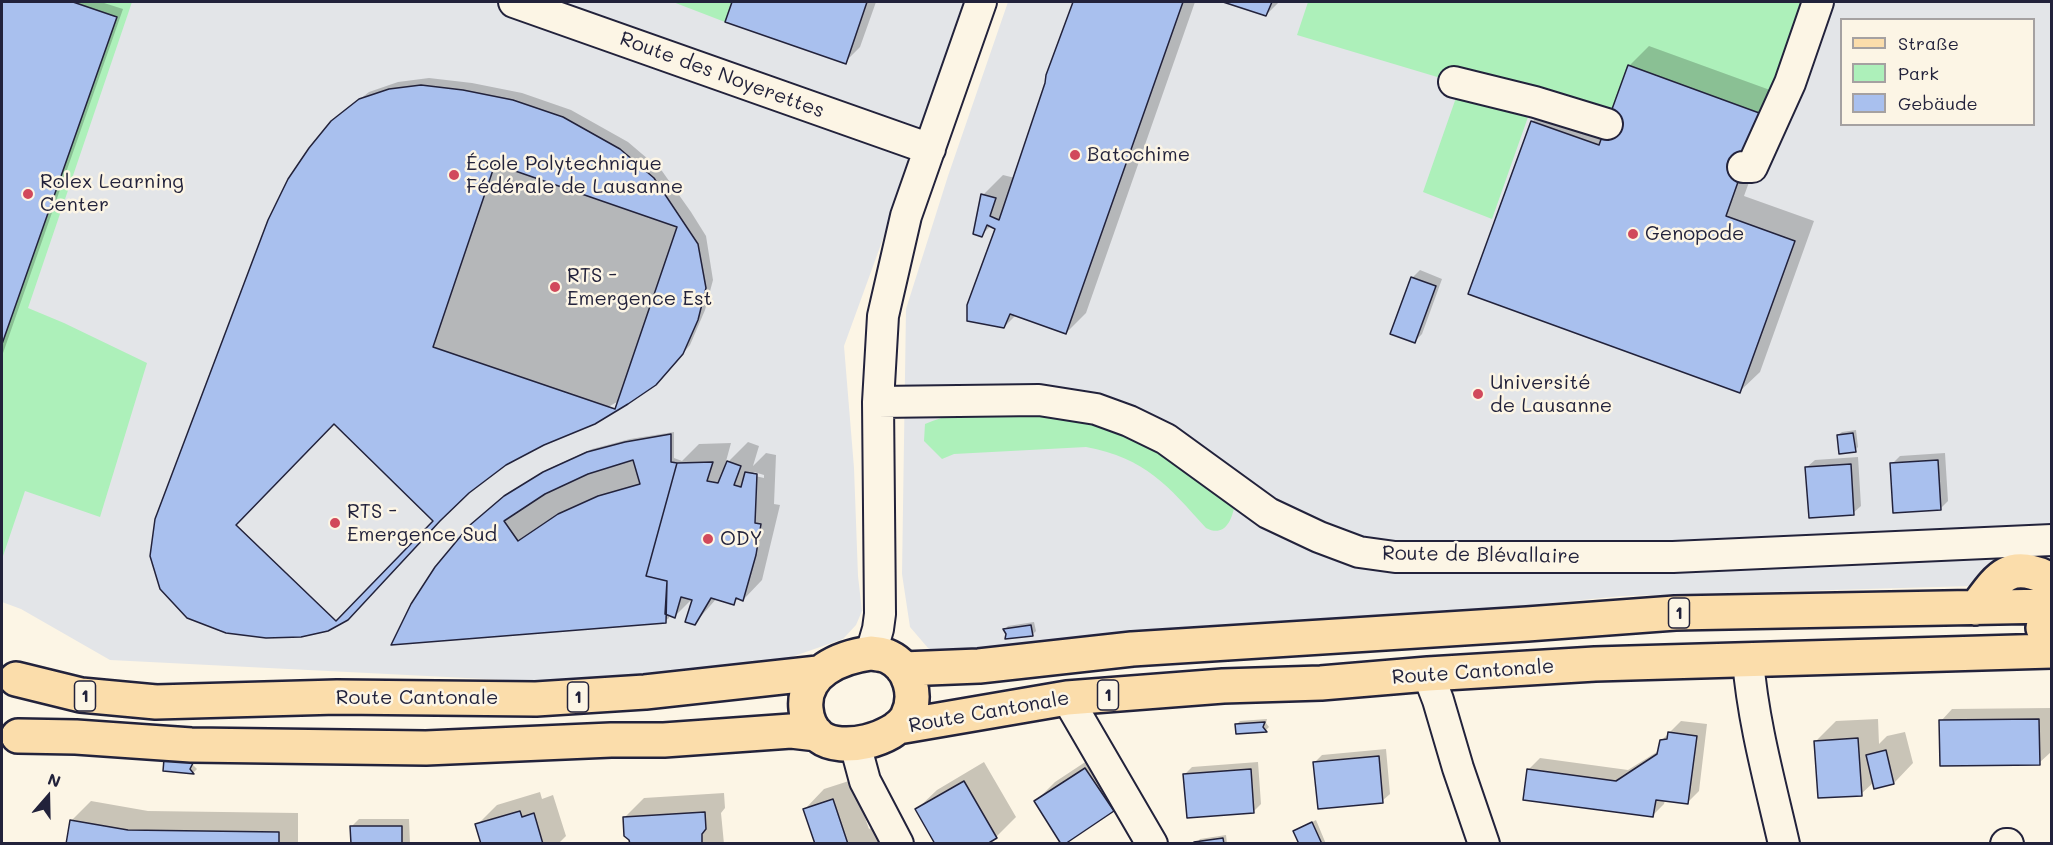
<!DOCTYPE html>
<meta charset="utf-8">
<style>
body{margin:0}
#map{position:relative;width:2053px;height:845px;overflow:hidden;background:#fcf5e5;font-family:Mali,sans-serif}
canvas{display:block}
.frame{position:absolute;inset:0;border:3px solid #22223b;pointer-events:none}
.legend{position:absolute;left:1840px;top:18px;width:195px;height:108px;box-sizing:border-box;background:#fcf5e5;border:2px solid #a5a1a1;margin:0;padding:8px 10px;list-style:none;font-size:18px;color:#22223b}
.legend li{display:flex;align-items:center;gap:12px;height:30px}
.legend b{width:30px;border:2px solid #a5a1a1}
.north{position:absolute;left:18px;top:767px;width:60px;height:60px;-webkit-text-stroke:4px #fcf5e5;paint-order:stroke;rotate:20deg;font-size:16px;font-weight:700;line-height:24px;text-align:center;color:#22223b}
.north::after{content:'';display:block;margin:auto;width:21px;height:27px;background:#22223b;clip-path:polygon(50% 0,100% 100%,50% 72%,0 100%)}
</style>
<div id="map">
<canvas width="2053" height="845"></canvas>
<div class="frame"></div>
<ul class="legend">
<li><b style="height:8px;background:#fbddab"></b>Straße</li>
<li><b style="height:16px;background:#adf0ba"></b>Park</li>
<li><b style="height:16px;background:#a9c0ee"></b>Gebäude</li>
</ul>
<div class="north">N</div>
</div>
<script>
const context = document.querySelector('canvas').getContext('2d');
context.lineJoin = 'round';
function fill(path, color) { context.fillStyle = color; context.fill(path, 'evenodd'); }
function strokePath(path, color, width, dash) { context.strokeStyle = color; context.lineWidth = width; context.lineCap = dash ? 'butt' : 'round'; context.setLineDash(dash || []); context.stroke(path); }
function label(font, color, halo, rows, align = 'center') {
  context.font = font + ' Mali,sans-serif'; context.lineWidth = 5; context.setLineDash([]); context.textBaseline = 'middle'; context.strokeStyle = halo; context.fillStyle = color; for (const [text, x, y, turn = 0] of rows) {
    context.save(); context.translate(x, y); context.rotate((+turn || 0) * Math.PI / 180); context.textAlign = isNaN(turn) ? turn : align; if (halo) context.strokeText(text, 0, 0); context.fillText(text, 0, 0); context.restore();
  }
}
fill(new Path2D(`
 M2 2H969L844 346 854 468 858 576 862 611 856 625 843 639 780 661 546 682 110 660 21 609 2 602Z
 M1008 2H2051V567L1989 575 1972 586 1623 596 956 660 928 648 910 627 902 574 906 309 948 176ZM1842 20H2034V124H1842Z`), '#e3e5e8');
fill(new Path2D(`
 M73 2H132L28 308 64 323 147 363 100 517 25 491 2 559V344L117 17Z
 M673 2H732L725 22Z
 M1308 2H1818L1762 114 1628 65 1607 124 1454 82 1297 35Z
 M1458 92 1528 117 1492 219 1423 192Z
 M991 411C1022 414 1069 414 1097 424 1142 438 1202 474 1234 508 1231 523 1223 537 1206 528 1168 486 1146 458 1086 447L954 454 942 459 924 441 925 424C947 414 968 413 991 411Z`), '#adf0ba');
fill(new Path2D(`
 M2 2H101L123 9 2 356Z
 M734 2H876L860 47 845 62 727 21Z
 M1075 2H1195L1086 313 1066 333 1016 315 1004 327 996 228 991 226 981 235 983 195 1003 175 1015 178 1046 84 1047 75Z
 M1228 2H1279L1266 15Z
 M1649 46 1781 94 1744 196 1814 221 1760 372 1740 391 1532 122 1552 102 1609 122 1629 66Z
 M429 78 472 83 522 93 571 110 628 142 662 171 691 212 706 236 713 280 705 310 690 345 664 376 505 464 468 492 341 114 369 92 398 82Z
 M1420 270 1442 279 1422 334 1415 341 1412 278Z
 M1856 430 1858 447 1855 450 1838 435 1842 432Z
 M674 432V458L682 461 699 444 731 443 725 465 748 442 759 446 753 466 766 453 776 455 774 504 780 505 762 580 743 600 739 598 733 603 717 598 695 623 694 597 675 616 669 614V618L665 621 475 522 509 492 548 469 592 449 630 439ZM754 472 764 475V478L751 475Z
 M1945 453 1948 501 1940 509 1892 464 1900 456Z
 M1858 457 1861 506 1853 513 1807 467 1815 460Z
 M1034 622 1036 631 1032 635 1005 629 1008 626Z
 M2050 708 2051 752 2039 763 1941 721 1952 709Z
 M1267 719 1266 723 1269 727 1266 730 1238 732 1237 724 1240 721Z
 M1878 719 1879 744 1887 736 1905 732 1913 763 1894 783 1874 782 1861 794 1816 741 1836 721Z
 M1681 721 1707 724 1699 791 1687 803 1665 800 1664 804 1653 815 1529 769 1540 758 1628 770 1660 750 1662 740Z
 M1105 749 1133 790 1113 810 1036 801 1055 782Z
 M1386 749 1390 794 1382 801 1315 762 1322 755Z
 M196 758 193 765 197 769 194 772 164 770Z
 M984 762 1016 817 996 837 917 809 937 790Z
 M1258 762 1261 804 1253 812 1185 774 1192 767Z
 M852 780 869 829 876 826 882 844H816L805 809 824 789Z
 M540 792 542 799 553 795 566 836 558 844H483L477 825 497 805Z
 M724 793 725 808 721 813 724 844H631L624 818 644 798Z
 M91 801 148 811 298 813V844H68L72 820Z
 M359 819H409L410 844H353L351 827Z
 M1316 820 1326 844H1301L1295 831Z
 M1226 835 1227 844H1196L1200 839Z`), '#0003');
const building = new Path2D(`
 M2 2H73L117 17 2 344Z
 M732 2H867L846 64 725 22Z
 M1073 2H1183L1066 334 1010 314 1004 328 967 321V305L995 229 987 225 982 237 973 234 981 194 996 198 990 216 999 220 1045 83 1046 75Z
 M1223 2H1272L1266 16Z
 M1628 65 1762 114 1726 216 1795 241 1740 393 1468 294 1531 121 1599 145Z
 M421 85 463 90 513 100 563 117 620 149 654 178 698 244 706 288 698 320 683 354 656 385 628 404 595 424 544 445 506 465 469 493 440 521 348 620 328 631 301 637 266 638 226 633 187 618 160 589 150 556 155 519 268 220 288 179 309 148 331 121 359 99 389 89Z
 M495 164 677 227 615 409 433 347Z
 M1411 277 1436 286 1415 343 1390 334Z
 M334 424 433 521 336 621 236 525Z
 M1853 433 1856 452 1839 454 1837 435Z
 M671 434V462L677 463 646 576 667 581 666 623 391 645 411 604 435 567 470 525 504 496 543 472 587 452 625 442Z
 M633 460 640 484 598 496 558 514 518 541 504 521 545 494 588 474Z
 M1938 460 1941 510 1893 513 1890 463Z
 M727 461 741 466 734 485 741 487 745 472 757 474 755 523 761 524 756 555 743 601 736 598 734 605 711 598 695 625 685 622 692 600 681 597 675 618 665 614 667 581 646 576 677 463 713 462 707 481 718 483Z
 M1851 464 1854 515 1809 518 1805 467Z
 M1031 625 1033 636 1005 639 1006 634 1003 629Z
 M2039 719 2040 765 1940 766 1939 720Z
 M1265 722 1263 727 1267 732 1236 734 1235 724Z
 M1668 732 1697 736 1688 804 1656 800 1653 817 1523 800 1527 769 1616 781 1657 754 1660 740 1667 739Z
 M1858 738 1862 796 1818 798 1814 741Z
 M1886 750 1894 784 1874 789 1866 755Z
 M1379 756 1383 803 1318 809 1313 762Z
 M164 759 194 761 190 769 194 774 163 771Z
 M1085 768 1114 811 1065 844H1061L1034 801Z
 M1251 769 1254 813 1187 818 1183 774Z
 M964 781 997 838 987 844H935L915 809Z
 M833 799 848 844H815L803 809Z
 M520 811 522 817 534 813 543 844H481L475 824Z
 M705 812 706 829 702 834V844H630L629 840 624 836 623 817Z
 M70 820 128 830 279 832V844H66Z
 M1312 822 1322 844H1299L1293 831Z
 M350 826H402V844H351Z
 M1223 838 1224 844H1195L1194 842Z`);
fill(building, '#a9c0ee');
strokePath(building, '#22223b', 1.5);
const street = new Path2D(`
 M514 2 930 149
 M1454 82 1535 102 1607 124
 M1743 167H1752L1790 83 1818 2
 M878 402 1039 400 1096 409 1129 421 1166 439 1268 513 1319 537 1359 552 1395 557H1673L2052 540
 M871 653 878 629 880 614 878 402 883 316 906 216 981 2
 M1748 660C1753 722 1770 783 1784 844
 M1428 674 1438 700 1458 768 1484 844
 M1067 698 1152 844
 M855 744 865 781 898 844
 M2006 844H2008`);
const primary = new Path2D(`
 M1976 608C1997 580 2007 560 2045 577 2053 589 2049 615 2043 628
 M871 653C877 654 883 654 889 657 910 667 918 696 907 717 894 740 841 753 820 737 811 730 807 720 806 709 802 672 841 657 871 653Z
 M903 669 979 666 1132 649 1527 624 1675 613 2052 606
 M16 679 81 695 156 702 337 697 536 699 645 692 818 673
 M898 727 1067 698 1223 686 1321 683 1428 674 1595 664 2052 651
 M18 736 76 737 191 745 426 748 611 740H664L791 731 817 734`);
strokePath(street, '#22223b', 34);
strokePath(primary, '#22223b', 38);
strokePath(street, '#fcf5e5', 30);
strokePath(primary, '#fbddab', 33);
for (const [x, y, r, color] of [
 [1075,155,6,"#d1495b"],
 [454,175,6,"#d1495b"],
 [28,194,6,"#d1495b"],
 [1633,234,6,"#d1495b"],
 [555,287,6,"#d1495b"],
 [1478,394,6,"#d1495b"],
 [335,523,6,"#d1495b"],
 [708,539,6,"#d1495b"]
]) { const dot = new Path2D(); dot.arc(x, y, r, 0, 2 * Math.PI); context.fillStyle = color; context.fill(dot); strokePath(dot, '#fcf5e5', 2); }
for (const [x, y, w] of [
 [1679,613,21],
 [1108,695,21],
 [85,696,21],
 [578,697,21]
]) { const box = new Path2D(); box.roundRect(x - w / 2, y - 15, w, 30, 4.5); context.fillStyle = '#fcf5e5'; context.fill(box); strokePath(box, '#22223b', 1.5); }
label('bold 18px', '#22223b', null, [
 ["1",1679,613],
 ["1",1108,695],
 ["1",85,696],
 ["1",578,697]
]);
label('20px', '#22223b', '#fcf5e5', [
 ["Route des Noyerettes",722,75,20],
 ["Route de Blévallaire",1481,555,1],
 ["Route Cantonale",1473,672,-4],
 ["Route Cantonale",417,698],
 ["Route Cantonale",989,712,-10]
]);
label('20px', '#22223b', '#fcf5e5', [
 ["Batochime",1087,155],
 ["École Polytechnique",466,164],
 ["Fédérale de Lausanne",466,187],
 ["Rolex Learning",40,182],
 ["Center",40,205],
 ["Genopode",1645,234],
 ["RTS -",567,276],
 ["Emergence Est",567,299],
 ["Université",1490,383],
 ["de Lausanne",1490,406],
 ["RTS -",347,512],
 ["Emergence Sud",347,535],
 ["ODY",720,539]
], 'left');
</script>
